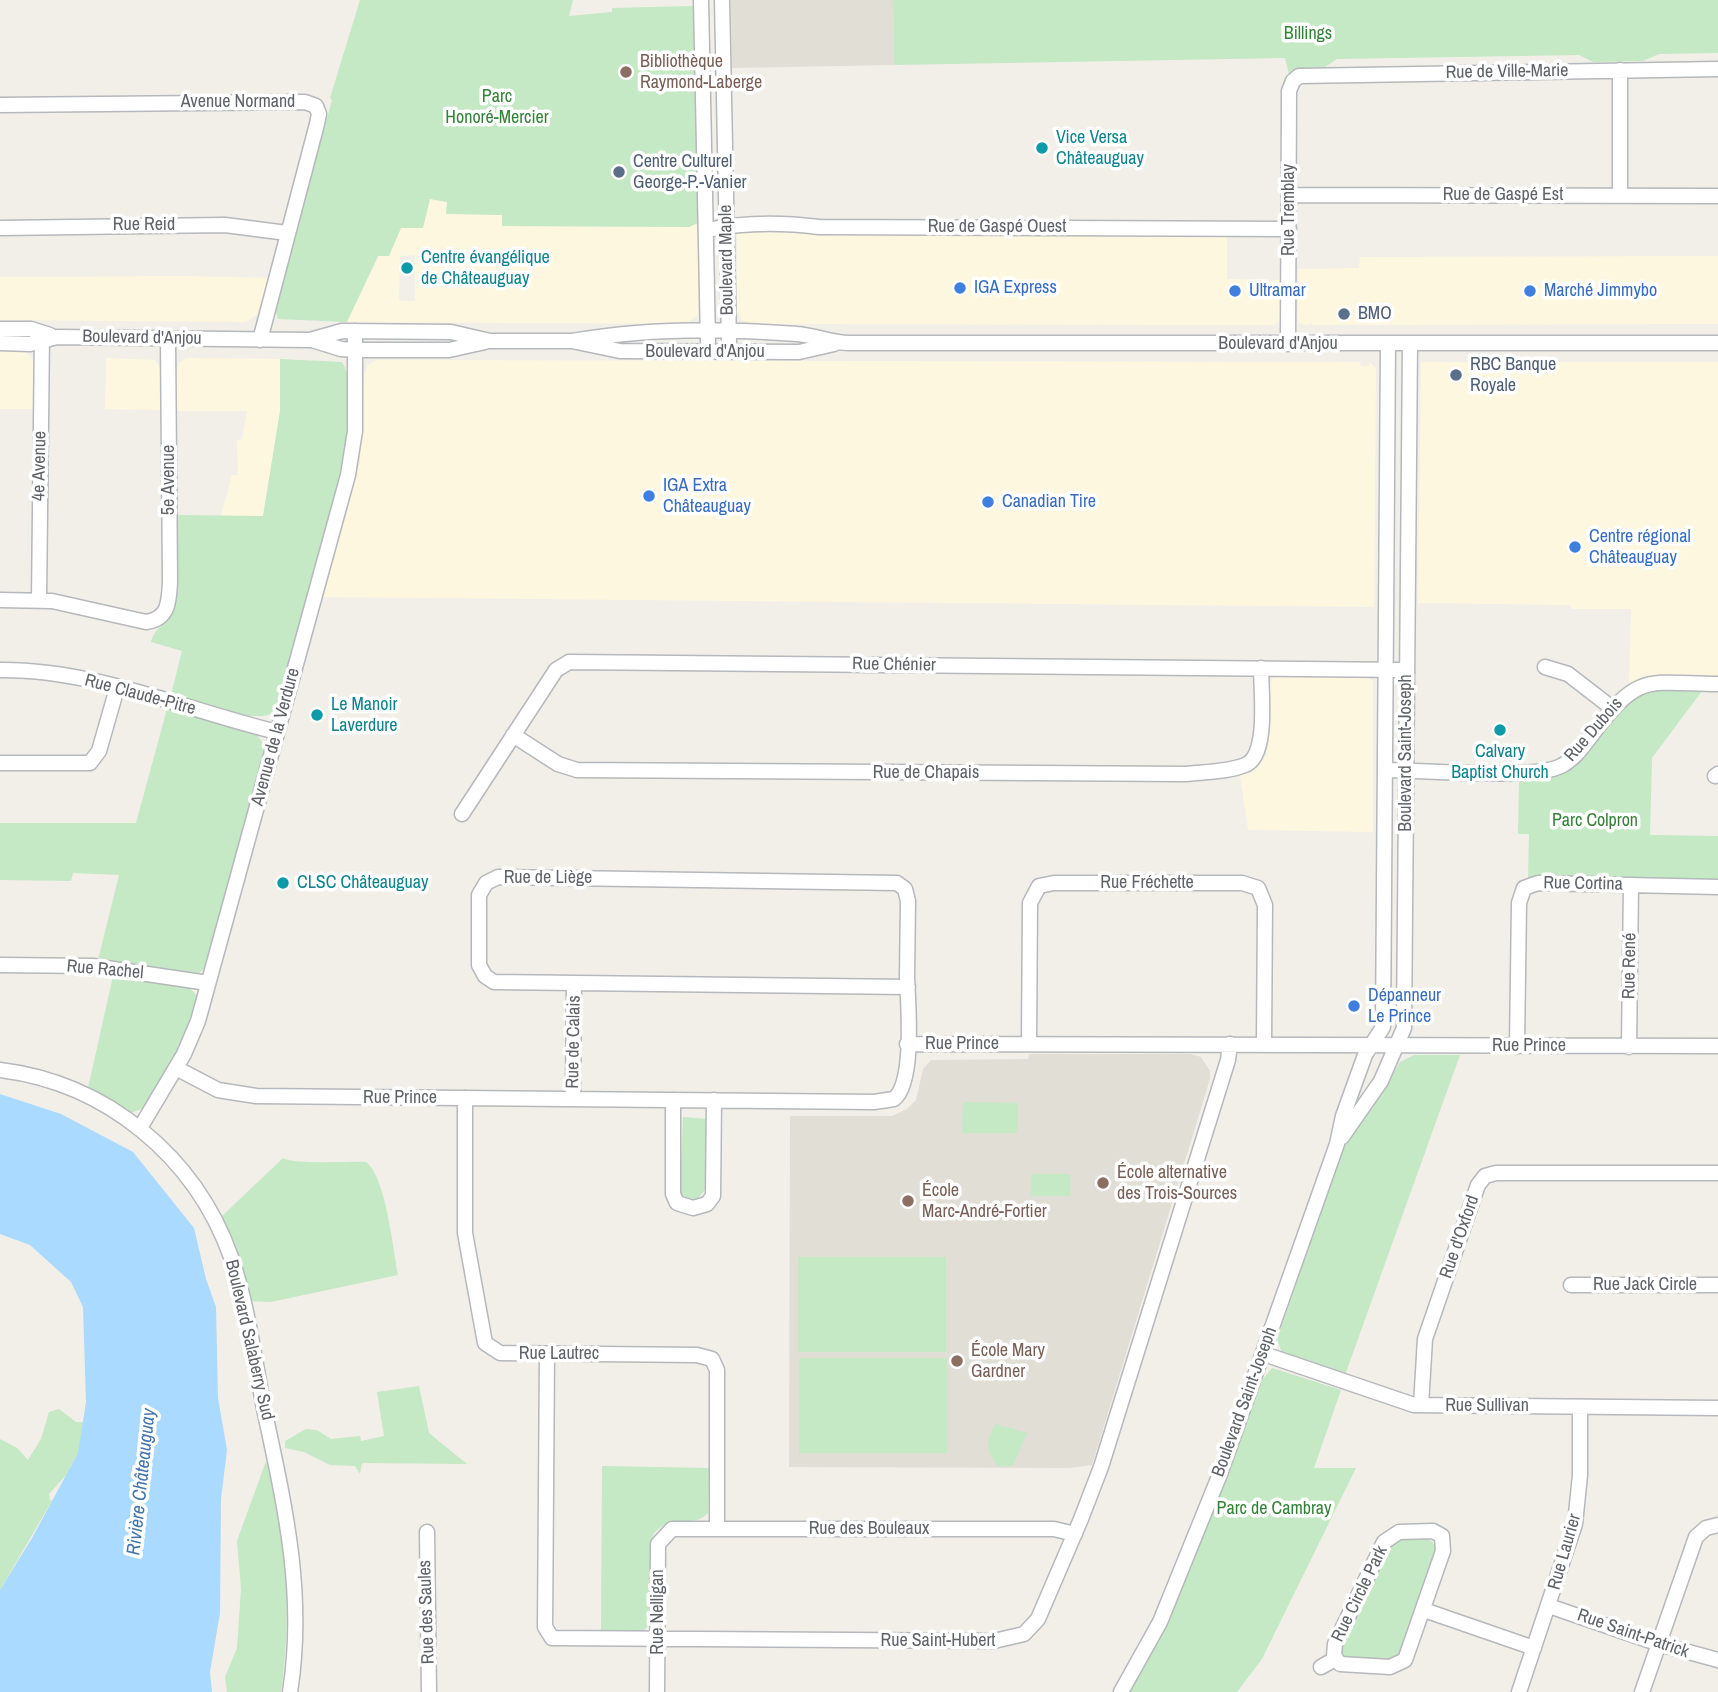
<!DOCTYPE html>
<meta charset="utf-8">
<style>
body{margin:0}
canvas{display:block;background:#f1efe8}
</style>
<canvas width="1718" height="1692"></canvas>
<script>
const context = document.querySelector('canvas').getContext('2d');
context.lineJoin = 'round';
function fill(path, color) { context.fillStyle = color; context.fill(path, 'evenodd'); }
function strokePath(path, color, width, dash) { context.strokeStyle = color; context.lineWidth = width; context.lineCap = dash ? 'butt' : 'round'; context.setLineDash(dash || []); context.stroke(path); }
function label(font, color, halo, rows, align = 'center') {
  context.font = font + ' "Archivo Narrow",sans-serif'; context.lineWidth = 7; context.setLineDash([]); context.textBaseline = 'middle'; context.strokeStyle = halo; context.fillStyle = color; for (const [text, x, y, turn = 0] of rows) {
    context.save(); context.translate(x, y); context.rotate((+turn || 0) * Math.PI / 180); context.textAlign = isNaN(turn) ? turn : align; if (halo) context.strokeText(text, 0, 0); context.fillText(text, 0, 0); context.restore();
  }
}
fill(new Path2D(`
 M429 199 447 202 446 213 502 215V226L689 227 698 223V315L685 324 347 322 379 256H389L401 228ZM415 255V301H399L400 256Z
 M737 230 1227 232V279L1280 280 1281 320 1275 325 750 324 742 320 737 310Z
 M1718 256V324L1313 325 1312 323 1307 325 1298 323V269L1359 268 1360 257Z
 M0 277 185 276 269 278 257 315 245 322 0 320Z
 M0 351H23L30 355 34 363V409H0Z
 M106 358 155 360 162 372 164 410 105 409Z
 M187 358 280 359V411L263 516H221L232 475H238L237 440 242 439 247 411H177L176 373 179 363Z
 M377 360 1360 362 1361 366H1369V362L1376 368 1374 607 323 597 360 461 364 375 368 365Z
 M1421 362H1718V677L1665 676 1629 683 1631 609H1571L1570 605 1418 603Z
 M1286 676 1367 677 1373 681V832L1248 830 1240 775 1257 768 1267 754 1269 686 1273 678Z`), '#fef7e0');
fill(new Path2D(`
 M731 0H893L894 65 732 68Z
 M1029 1054H1191L1201 1057 1210 1071V1079L1092 1465 1069 1468 789 1467 790 1116H892L907 1109 916 1100 923 1069 931 1060 1028 1059Z`), '#e1ded6');
fill(new Path2D(`
 M360 0H573L569 16 612 12V8L693 6 698 223 689 227 502 226V215L446 214 447 202 430 199 423 228H401L389 256H378L347 322 278 319 275 309 332 100 330 98Z
 M893 0H1718V53L1659 54 1643 61 1593 62 1579 55 1337 59 1325 67 1301 68 1289 74 1285 58 894 65Z
 M280 359 342 362C357 386 348 438 344 465L276 712 265 716H247L171 695 182 651 151 642C155 626 167 626 173 611 182 590 174 540 174 515L263 516 280 411Z
 M1659 690 1702 691 1652 758 1650 835 1718 836V880L1528 879 1529 834H1518L1519 779C1610 782 1596 694 1659 690Z
 M167 709 256 734 266 747 205 968 199 973 98 960 119 875 73 873 71 881 0 880V823H136Z
 M113 976 189 987 198 997 179 1050 144 1108 130 1113 88 1088Z
 M1414 1055H1460L1345 1375 1282 1352 1277 1340 1345 1142 1383 1092 1400 1062Z
 M963 1102 1018 1103 1017 1133H962Z
 M683 1117 707 1119 706 1189 696 1200 683 1196 680 1189Z
 M283 1158C297 1165 347 1161 366 1162 386 1177 393 1249 398 1275L271 1302 249 1301 220 1218Z
 M1031 1174H1070V1196H1031Z
 M798 1257H946V1352H798Z
 M799 1358H947V1453H799Z
 M1272 1368 1341 1390 1314 1468H1356L1262 1659 1237 1692H1130L1169 1622 1262 1380Z
 M419 1386 429 1433 467 1464 362 1463 360 1474 355 1466 330 1465 304 1452 285 1448V1441L306 1429 317 1430 331 1439 360 1436 361 1441 384 1436 377 1392Z
 M59 1409 76 1422H84L78 1453 66 1475 49 1494 50 1501 53 1499 0 1590V1439L17 1448 28 1460 41 1439 49 1412Z
 M996 1424 1027 1433 1013 1466H998C985 1452 986 1439 996 1424Z
 M266 1461C287 1537 292 1614 281 1692H227L225 1677 237 1648 241 1589 237 1541Z
 M602 1466 709 1468 708 1513C693 1530 663 1512 652 1538 644 1559 661 1623 641 1633L601 1634Z
 M1400 1538C1414 1538 1432 1533 1437 1550L1401 1654 1395 1660 1343 1658 1340 1651 1342 1643 1388 1547Z`), '#c5e8c5');
fill(new Path2D(`
 M0 1094 61 1114 133 1152 194 1228 206 1279 216 1307 218 1398 227 1450 221 1499 220 1613 210 1672 212 1692H0V1590L32 1538 78 1453 86 1402 83 1307 71 1282 30 1245 0 1234Z`), '#aadaff');
const minor = new Path2D(`
 M701 0 708 342
 M722 0 729 342
 M1620 70V196
 M0 105 305 102 316 106 319 114 317 124 260 340
 M1289 195 1718 196
 M0 228 225 225 287 233
 M707 230C744 222 780 222 819 227L1289 229
 M0 329H31L50 335
 M312 340 341 349 355 350H449L485 342
 M572 341C645 328 723 328 797 334 814 335 831 343 849 343H1718
 M0 343 30 344 57 337 310 340 342 331 451 332 490 341H572L620 351 799 352 834 344
 M1288 344 1289 91 1293 81 1299 76 1718 69
 M0 600 52 601 146 622C169 619 169 601 170 582L168 339
 M39 600 42 334
 M1545 667 1568 674 1612 708
 M0 670C94 669 186 710 277 732
 M513 735 558 764 577 770 1186 774C1204 772 1228 772 1245 765 1269 756 1261 691 1261 668
 M0 763H90L99 751 117 688
 M1385 770C1420 770 1534 780 1561 766 1575 759 1584 745 1594 732 1640 672 1647 683 1718 684
 M1715 776 1718 774
 M462 814 556 670 569 662 1407 670
 M0 965 93 966 208 983
 M907 1044 1718 1046
 M1029 1044 1030 903 1039 886 1054 883H1242L1258 888 1265 905 1264 1044
 M1517 1046 1519 903 1524 888 1538 883 1718 887
 M1629 1047 1631 885
 M176 1068 218 1090 256 1096 874 1102 894 1099C915 1082 908 1004 907 976L908 901 905 889 897 883 498 877 486 883 479 895V965L485 976 494 982 908 987
 M0 1070C106 1083 195 1156 231 1257 249 1308 255 1366 266 1418 286 1511 305 1597 290 1692
 M465 1098V1233L485 1343 500 1353 697 1355 712 1359 717 1370V1528
 M573 1099 574 984
 M673 1100V1194L677 1203 693 1208 707 1204 713 1196 714 1100
 M140 1128 184 1054 198 1021 348 475 355 431V331
 M1342 1137 1381 1081 1404 1028 1410 343
 M1571 1285H1718
 M547 1354 545 1627 552 1638 994 1641 1024 1634 1038 1619 1081 1519 1101 1467 1228 1060 1230 1044
 M1264 1354 1414 1405 1718 1408
 M1421 1405 1425 1339 1478 1185 1485 1176 1496 1173H1718
 M1433 1531 1442 1536 1443 1551 1405 1660 1390 1667 1340 1664 1334 1656 1335 1644 1384 1542 1399 1532Z
 M427 1532 429 1692
 M1549 1606 1659 1644 1718 1660
 M1424 1610 1534 1648
 M1321 1667 1335 1659
 M657 1692 658 1544 672 1529H1054L1075 1534
 M1121 1692 1160 1622 1220 1474 1337 1144 1343 1116 1365 1055 1383 1027 1388 344
 M1519 1692 1575 1524 1580 1475V1407
 M1642 1692 1696 1537 1706 1528 1718 1525`);
strokePath(minor, '#b5b8bc', 17);
strokePath(minor, '#fff', 14);
for (const [x, y, r, color] of [
 [626,72,7,"#8d6e63"],
 [1042,148,7,"#0f9aa8"],
 [619,172,7,"#5c6f8a"],
 [407,268,7,"#0f9aa8"],
 [960,288,7,"#3f7fe0"],
 [1235,291,7,"#3f7fe0"],
 [1530,291,7,"#3f7fe0"],
 [1344,314,7,"#5c6f8a"],
 [1456,375,7,"#5c6f8a"],
 [649,496,7,"#3f7fe0"],
 [988,502,7,"#3f7fe0"],
 [1575,547,7,"#3f7fe0"],
 [317,715,7,"#0f9aa8"],
 [1500,730,7,"#0f9aa8"],
 [283,883,7,"#0f9aa8"],
 [1354,1006,7,"#3f7fe0"],
 [1103,1183,7,"#8d6e63"],
 [908,1201,7,"#8d6e63"],
 [957,1361,7,"#8d6e63"]
]) { const dot = new Path2D(); dot.arc(x, y, r, 0, 2 * Math.PI); context.fillStyle = color; context.fill(dot); strokePath(dot, '#fff', 2.5); }
label('18px', '#348238', '#fff', [
 ["Billings",1308,34],
 ["Parc",497,97],
 ["Honoré-Mercier",497,118],
 ["Parc Colpron",1595,821],
 ["Parc de Cambray",1274,1509]
]);
label('18px', '#785e54', '#fff', [
 ["Bibliothèque",640,62],
 ["Raymond-Laberge",640,83],
 ["École alternative",1117,1173],
 ["des Trois-Sources",1117,1194],
 ["École",922,1191],
 ["Marc-André-Fortier",922,1212],
 ["École Mary",971,1351],
 ["Gardner",971,1372]
], 'left');
label('18px', '#5f6368', '#fff', [
 ["Rue de Ville-Marie",1507,72,-1],
 ["Avenue Normand",238,102],
 ["Rue de Gaspé Est",1503,195],
 ["Rue Tremblay",1289,210,-90],
 ["Rue Reid",144,225],
 ["Rue de Gaspé Ouest",997,227],
 ["Boulevard Maple",727,260,-91],
 ["Boulevard d'Anjou",142,338,1],
 ["Boulevard d'Anjou",1278,344],
 ["Boulevard d'Anjou",705,352],
 ["4e Avenue",40,466,-89],
 ["5e Avenue",169,480,-90],
 ["Rue Chénier",894,665,1],
 ["Rue Claude-Pitre",140,695,15],
 ["Rue Dubois",1594,730,-49],
 ["Avenue de la Verdure",276,737,-75],
 ["Boulevard Saint-Joseph",1406,753,-90],
 ["Rue de Chapais",926,773],
 ["Rue de Liège",548,878],
 ["Rue Fréchette",1147,883],
 ["Rue Cortina",1583,884,1],
 ["Rue René",1630,966,-89],
 ["Rue Rachel",105,970,5],
 ["Rue de Calais",574,1042,-89],
 ["Rue Prince",962,1044],
 ["Rue Prince",1529,1046],
 ["Rue Prince",400,1098],
 ["Rue d'Oxford",1460,1237,-71],
 ["Rue Jack Circle",1645,1285],
 ["Boulevard Salaberry Sud",249,1340,77],
 ["Rue Lautrec",559,1354],
 ["Boulevard Saint-Joseph",1245,1402,-70],
 ["Rue Sullivan",1487,1406],
 ["Rue des Bouleaux",869,1529],
 ["Rue Laurier",1565,1552,-74],
 ["Rue Circle Park",1360,1594,-64],
 ["Rue des Saules",427,1612,-92],
 ["Rue Nelligan",658,1612,-90],
 ["Rue Saint-Patrick",1633,1634,19],
 ["Rue Saint-Hubert",938,1641]
]);
label('18px', '#0d838f', '#fff', [
 ["Vice Versa",1056,138],
 ["Châteauguay",1056,159],
 ["Centre évangélique",421,258],
 ["de Châteauguay",421,279],
 ["Le Manoir",331,705],
 ["Laverdure",331,726],
 ["Calvary",1500,752,"center"],
 ["Baptist Church",1500,773,"center"],
 ["CLSC Châteauguay",297,883]
], 'left');
label('18px', '#4e5e75', '#fff', [
 ["Centre Culturel",633,162],
 ["George-P.-Vanier",633,183],
 ["BMO",1358,314],
 ["RBC Banque",1470,365],
 ["Royale",1470,386]
], 'left');
label('18px', '#366cbe', '#fff', [
 ["IGA Express",974,288],
 ["Ultramar",1249,291],
 ["Marché Jimmybo",1544,291],
 ["IGA Extra",663,486],
 ["Châteauguay",663,507],
 ["Canadian Tire",1002,502],
 ["Centre régional",1589,537],
 ["Châteauguay",1589,558],
 ["Dépanneur",1368,996],
 ["Le Prince",1368,1017]
], 'left');
label('italic 19px', '#4174aa', '#fff', [
 ["Rivière Châteauguay",142,1482,-84]
]);
</script>
